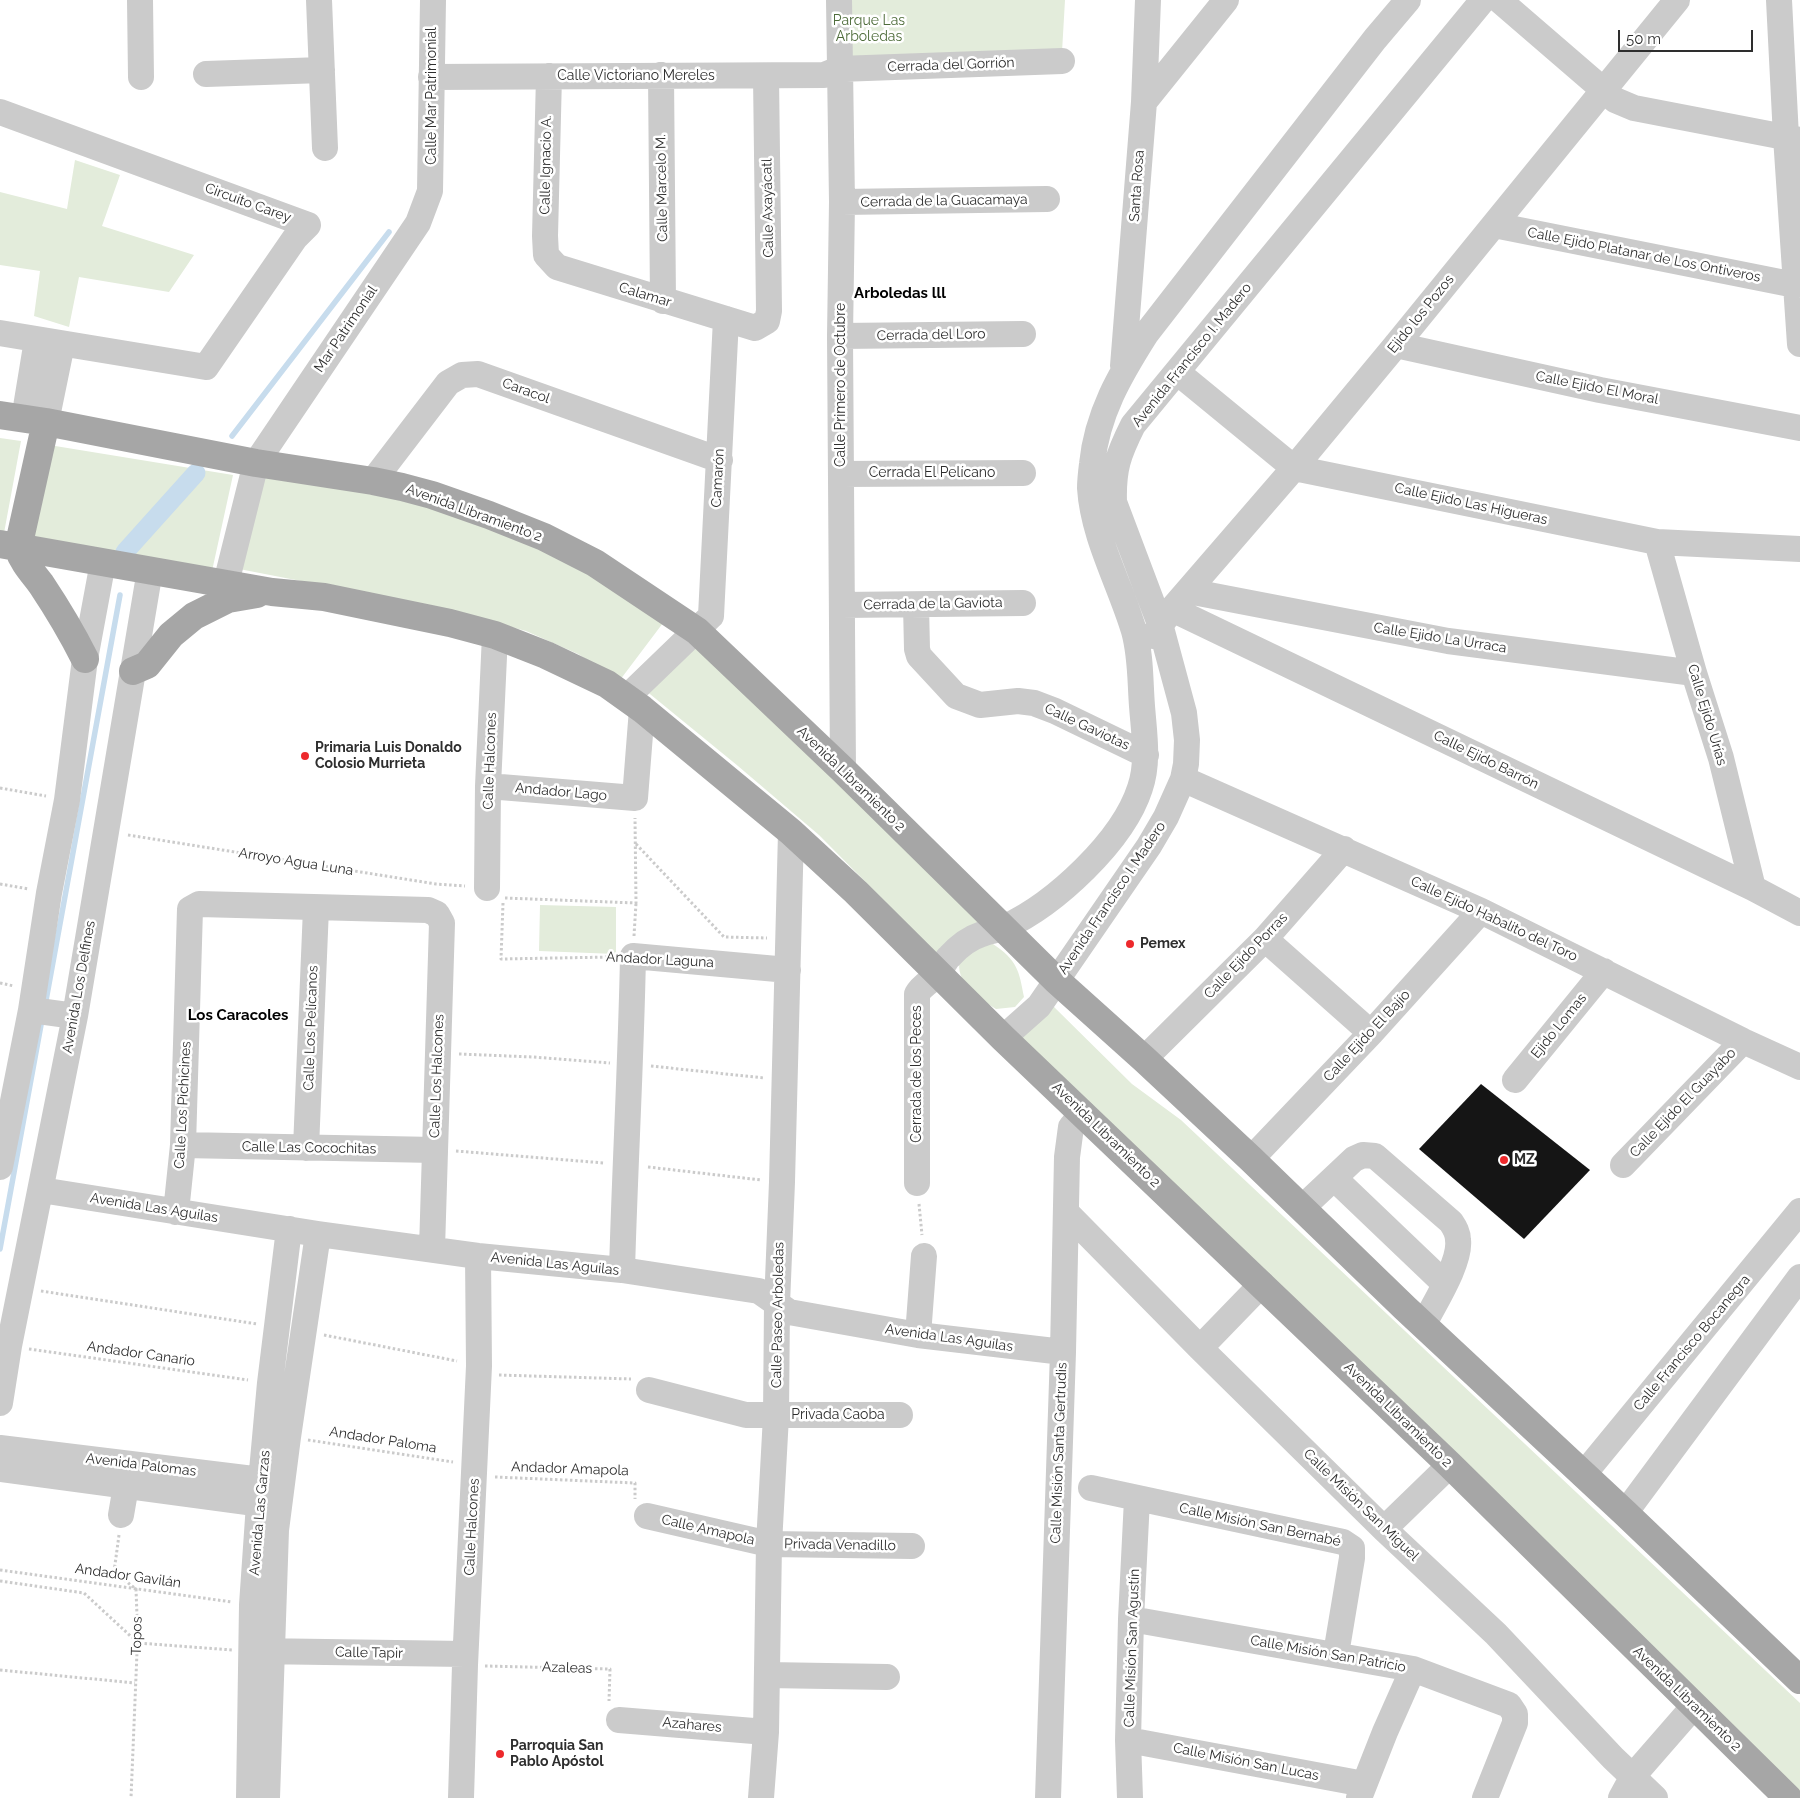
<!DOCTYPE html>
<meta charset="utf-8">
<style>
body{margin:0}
#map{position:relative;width:1800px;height:1798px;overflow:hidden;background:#fff;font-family:Raleway,sans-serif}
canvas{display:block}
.scale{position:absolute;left:1618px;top:30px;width:135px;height:22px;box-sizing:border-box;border:2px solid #2e2e2e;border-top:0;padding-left:6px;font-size:15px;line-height:18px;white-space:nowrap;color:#2e2e2e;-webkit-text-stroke:4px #fff;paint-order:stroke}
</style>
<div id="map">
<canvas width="1800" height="1798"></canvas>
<div class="scale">50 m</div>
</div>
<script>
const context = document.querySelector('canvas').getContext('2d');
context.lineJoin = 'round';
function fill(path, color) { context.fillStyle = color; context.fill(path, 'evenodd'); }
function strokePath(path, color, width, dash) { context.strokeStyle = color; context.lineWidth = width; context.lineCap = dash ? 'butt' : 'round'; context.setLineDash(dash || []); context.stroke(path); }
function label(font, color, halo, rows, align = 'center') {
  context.font = font + ' Raleway,sans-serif'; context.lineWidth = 5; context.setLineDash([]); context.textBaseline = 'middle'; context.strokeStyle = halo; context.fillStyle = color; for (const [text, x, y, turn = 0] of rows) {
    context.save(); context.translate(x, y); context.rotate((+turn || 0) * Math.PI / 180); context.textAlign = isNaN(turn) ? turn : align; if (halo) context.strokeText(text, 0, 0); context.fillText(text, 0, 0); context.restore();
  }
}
fill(new Path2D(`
 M839 0H1065L1062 52 839 59Z
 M75 160 120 175 102 226 194 255 169 292 79 277 69 327 34 316 40 271 0 265V192L67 209Z
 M0 438 21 441 4 533H0Z
 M43 444 233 475 212 571 28 537Z
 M256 473 442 507 546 545 666 619 620 680 578 654 526 631 440 608 234 568Z
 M697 647 988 927 939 956 819 835 738 766 645 690Z
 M540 905 616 907V954L539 951Z
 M993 944C1017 960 1019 970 1024 997L1015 1007 996 1009C980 999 954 983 960 959 961 955 966 950 969 946Z
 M1051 1004 1132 1084 1181 1120 1800 1703V1797L1021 1038Z`), '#e3ecdb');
strokePath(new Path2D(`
 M232 436 389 232
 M45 1006 120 595
 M0 1249 41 1025`), '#c7dced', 5.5);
strokePath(new Path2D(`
 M125 552 196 473`), '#c7dced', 19);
fill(new Path2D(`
 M1481 1084 1590 1170 1524 1239 1419 1149Z`), '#151515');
strokePath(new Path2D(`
 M0 788 46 796
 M128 835 436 884 465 886
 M636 844 724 937 767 938
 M0 884 29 889
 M505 898 636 903 635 818
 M503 903 501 959 611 957
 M634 936 636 903
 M0 983 14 986
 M459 1054 533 1057 610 1063
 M651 1066 764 1078
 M456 1151 604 1163
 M648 1167 761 1180
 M919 1204 922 1235
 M41 1291 257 1324
 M324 1335 457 1361
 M29 1349 248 1380
 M499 1375 631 1379
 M308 1440 453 1462
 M495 1477 635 1483V1499
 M119 1535 114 1572 136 1589 138 1643 137 1652 131 1798
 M0 1570 232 1602
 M0 1581 84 1593 138 1643 232 1650
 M485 1666 610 1669 609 1701
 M0 1670 135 1683`), '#cbcbcb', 3, [2.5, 2.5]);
strokePath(new Path2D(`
 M140 0 141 77
 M319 0 325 148
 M839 0 842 202 840 336 843 770
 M1499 0 1615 100 1634 108 1800 140
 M1779 0 1786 137 1800 344
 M206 74 322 70
 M661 75 663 301
 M549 76 545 236 546 255 557 267 755 328 767 321 769 311 766 76
 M431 77 824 75 839 69 1062 61
 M1144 102 1226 0
 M0 112 308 225 295 238 206 367 0 333
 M842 202 1047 199
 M1494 225 1795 285
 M840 336 1023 334
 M1396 345 1600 390 1800 428
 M1123 366 1144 102 1148 0
 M1177 372 1294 468 1657 542 1800 549
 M24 419 37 340
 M46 422 62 344
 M841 474 1023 473
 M373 481 448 383 462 375 478 374 720 460
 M1657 542 1694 673 1721 758 1753 888
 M226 583 256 463 418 223 430 191 433 0
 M1188 591 1448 641 1694 673
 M842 605 1023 603
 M916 605 917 649 919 656 956 696 980 705 1018 701 1034 703 1055 711 1146 755
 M1172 609 1753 888 1800 913
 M1153 636 1172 609 1294 468 1396 345 1677 0
 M626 698 711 616 726 319
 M1183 779 1481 911 1743 1041 1800 1067
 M488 786 635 798 642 709
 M487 888 488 786 495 635
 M1265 939 1371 1033
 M31 1010 75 1016
 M1003 1038 1039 1006 1149 846 1166 817 1183 779 1186 764 1187 740 1184 713 1160 624 1114 502C1113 469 1118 455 1133 425L1483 0
 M1144 1059 1265 939 1344 849
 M1515 1080 1604 971
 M183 1145 435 1150
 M306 1148 316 908
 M1251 1159 1371 1033 1481 911
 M1623 1165 1743 1041
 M0 1167 31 1010 49 893 67 800 85 659 103 562
 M1334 1178 1445 1284
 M917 1183V994C922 985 930 982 937 975 942 970 944 961 950 956 959 946 970 938 982 934 990 931 998 930 1005 927 1055 904 1123 841 1140 788 1149 762 1144 733 1142 706 1140 680 1141 656 1134 631 1120 584 1093 537 1090 488 1090 480 1091 472 1092 464 1097 414 1120 375 1146 334L1375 39 1408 0
 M41 1190 318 1234 478 1256 622 1270 759 1291 789 1312 918 1335 1063 1352
 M1303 1207 1354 1159 1363 1155 1375 1156 1451 1222C1455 1228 1458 1233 1458 1240 1461 1262 1434 1304 1424 1324
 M176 1212 183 1145 190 909 199 904 428 910 437 914 442 923 432 1249
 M1066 1212 1200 1348 1384 1529 1496 1634 1613 1758 1655 1798
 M622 1270C625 1165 631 1061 633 956L788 970
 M918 1335 924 1256
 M1200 1348 1262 1284
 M649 1390 746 1415H900
 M0 1403 9 1346 75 1016 150 570
 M0 1448 278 1482
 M0 1469 277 1506
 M1583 1475 1800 1211
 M1091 1488 1343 1542 1352 1548V1558L1336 1654
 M1625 1513 1800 1277
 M121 1515 126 1486
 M647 1516 769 1544 912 1546
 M1384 1529 1450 1465
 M1131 1619 1413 1669 1509 1705 1515 1714V1723L1485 1798
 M256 1651 465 1654
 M767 1675 887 1677
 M619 1720 766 1732
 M1128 1740 1364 1784
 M249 1798 252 1605 259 1504 270 1383 289 1229
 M267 1798 276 1530 288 1437 318 1234
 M461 1798 465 1665 479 1366 478 1256
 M761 1798 766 1732 769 1544 776 1416 777 1304 782 1182 791 832
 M1048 1798 1063 1352 1067 1157 1071 1127 1083 1113
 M1130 1798 1128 1740 1131 1619 1137 1499
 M1359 1798 1385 1732 1413 1669
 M1621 1798 1633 1776 1694 1706`), '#cbcbcb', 26);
strokePath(new Path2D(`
 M0 415 46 422 256 463 373 481 402 487 432 495 489 515 544 537 595 563 697 631 843 770 1056 980 1144 1059 1251 1159 1405 1308 1625 1513 1800 1680
 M46 422 18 548C23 563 32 572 41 584 57 608 72 633 85 659
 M0 544 272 592 324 597 450 623 495 635 546 655 607 684 642 709 791 832 856 892 1003 1038 1450 1465 1788 1798
 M133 671 147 665 171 635 194 616 228 599 257 594`), '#a6a6a6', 28);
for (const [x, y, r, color] of [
 [305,756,5,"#ed292c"],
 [1130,944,5,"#ed292c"],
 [1504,1160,5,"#ed292c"],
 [500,1754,5,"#ed292c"]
]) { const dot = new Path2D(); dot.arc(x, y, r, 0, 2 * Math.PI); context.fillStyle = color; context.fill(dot); strokePath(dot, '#fff', 2); }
label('14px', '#4e6c3a', '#fff', [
 ["Parque Las",869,21],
 ["Arboledas",869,37]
]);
label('14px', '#2e2e2e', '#fff', [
 ["Cerrada del Gorrión",951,65,-2],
 ["Calle Victoriano Mereles",636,76],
 ["Calle Mar Patrimonial",432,96,-90],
 ["Calle Ignacio A.",546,165,-89],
 ["Santa Rosa",1137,186,-86],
 ["Calle Marcelo M.",662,188,-91],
 ["Cerrada de la Guacamaya",944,201,-1],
 ["Circuito Carey",248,203,20],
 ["Calle Axayácatl",768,208,-91],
 ["Calle Ejido Platanar de Los Ontiveros",1644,255,11],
 ["Calamar",645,295,17],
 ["Ejido los Pozos",1421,314,-51],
 ["Mar Patrimonial",346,329,-56],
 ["Cerrada del Loro",931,335,-1],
 ["Avenida Francisco I. Madero",1192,355,-51],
 ["Calle Primero de Octubre",841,385,-90],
 ["Calle Ejido El Moral",1597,388,11],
 ["Caracol",526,391,20],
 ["Cerrada El Pelícano",932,473],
 ["Camarón",718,478,-87],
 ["Calle Ejido Las Higueras",1471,504,12],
 ["Avenida Libramiento 2",474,513,20],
 ["Cerrada de la Gaviota",933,604,-1],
 ["Calle Ejido La Urraca",1440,638,9],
 ["Calle Ejido Urías",1707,715,73],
 ["Calle Gaviotas",1087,727,25],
 ["Calle Ejido Barrón",1486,760,26],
 ["Calle Halcones",490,761,-88],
 ["Avenida Libramiento 2",851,779,44],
 ["Andador Lago",561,792,5],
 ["Arroyo Agua Luna",296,862,9],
 ["Avenida Francisco I. Madero",1112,898,-56],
 ["Calle Ejido Habalito del Toro",1494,919,25],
 ["Calle Ejido Porras",1246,956,-46],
 ["Andador Laguna",660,960,3],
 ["Avenida Los Delfines",79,987,-80],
 ["Ejido Lomas",1559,1026,-51],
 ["Calle Los Pelícanos",311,1028,-88],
 ["Calle Ejido El Bajío",1367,1036,-47],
 ["Cerrada de los Peces",917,1074,-90],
 ["Calle Los Halcones",437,1076,-88],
 ["Calle Ejido El Guayabo",1683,1103,-46],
 ["Calle Los Pichicines",183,1105,-87],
 ["Avenida Libramiento 2",1106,1135,44],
 ["Calle Las Cocochitas",309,1148,1],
 ["Avenida Las Aguilas",154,1208,9],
 ["Avenida Las Aguilas",555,1264,6],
 ["Calle Paseo Arboledas",778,1315,-89],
 ["Avenida Las Aguilas",949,1338,8],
 ["Calle Francisco Bocanegra",1692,1343,-50],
 ["Andador Canario",141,1354,8],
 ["Privada Caoba",838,1415],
 ["Avenida Libramiento 2",1398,1415,44],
 ["Andador Paloma",383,1440,9],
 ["Calle Misión Santa Gertrudis",1059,1453,-88],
 ["Avenida Palomas",141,1465,7],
 ["Andador Amapola",570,1469,2],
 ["Calle Misión San Miguel",1361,1505,44],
 ["Avenida Las Garzas",260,1513,-85],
 ["Calle Misión San Bernabé",1260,1525,12],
 ["Calle Halcones",472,1527,-87],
 ["Calle Amapola",708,1530,13],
 ["Privada Venadillo",840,1545,1],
 ["Andador Gavilán",128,1576,8],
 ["Topos",137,1636,-89],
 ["Calle Misión San Agustín",1132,1648,-88],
 ["Calle Tapir",369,1653,1],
 ["Calle Misión San Patricio",1328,1654,10],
 ["Azaleas",567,1668,2],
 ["Avenida Libramiento 2",1687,1699,44],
 ["Azahares",692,1725,5],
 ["Calle Misión San Lucas",1246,1762,11]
]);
label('bold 14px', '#2e2e2e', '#fff', [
 ["Primaria Luis Donaldo",315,748],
 ["Colosio Murrieta",315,764],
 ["Pemex",1140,944],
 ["MZ",1514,1160],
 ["Parroquia San",510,1746],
 ["Pablo Apóstol",510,1762]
], 'left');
label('bold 15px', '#000', '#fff', [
 ["Arboledas lll",900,293],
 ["Los Caracoles",238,1015]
]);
</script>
